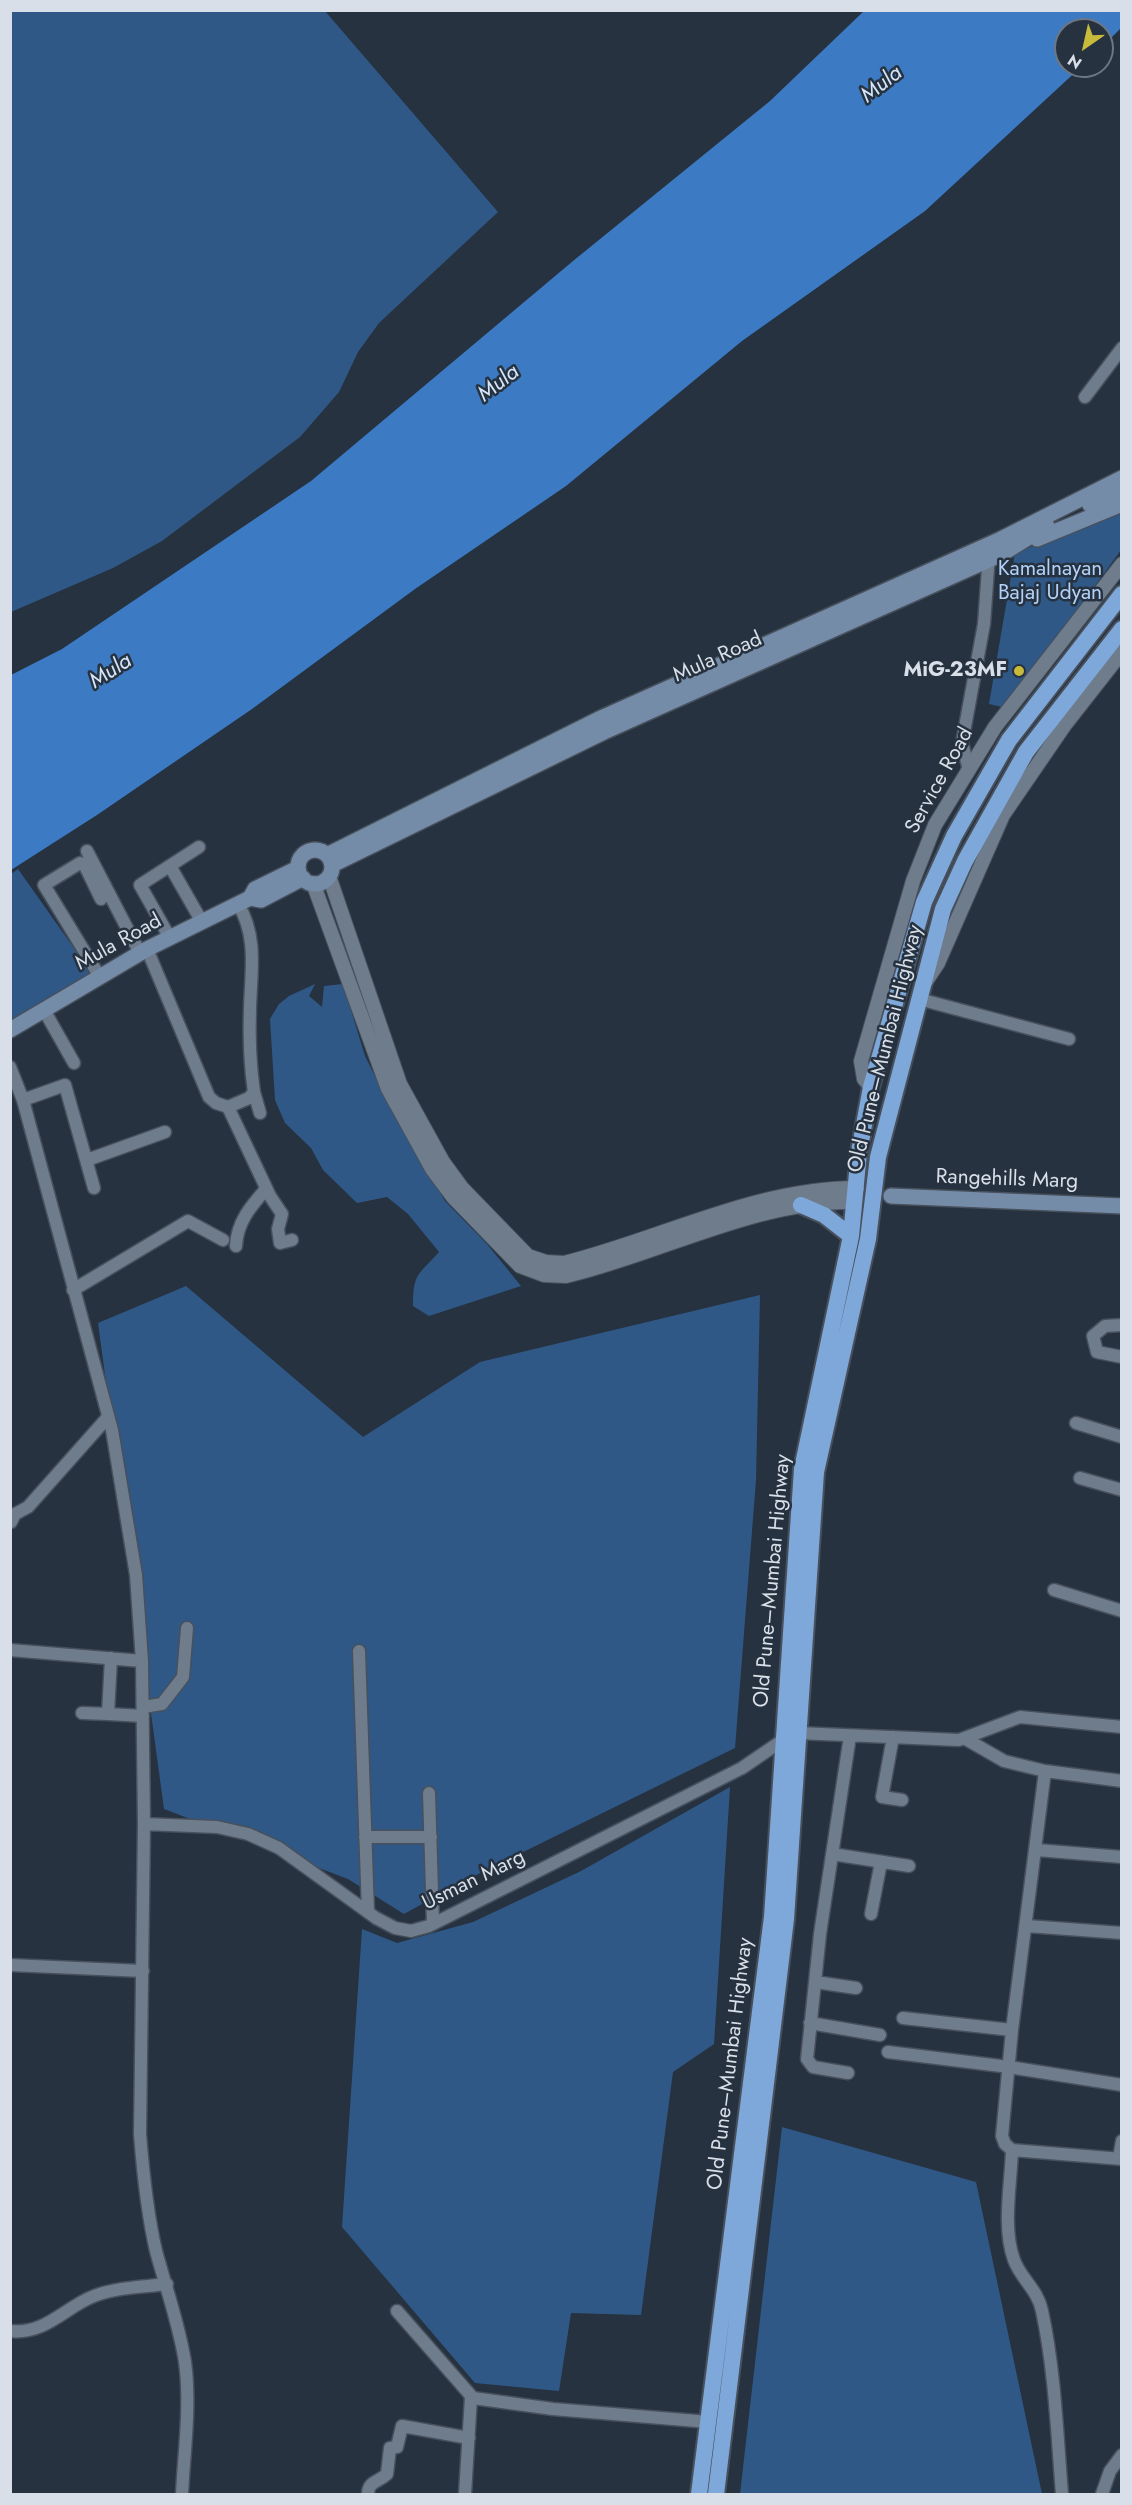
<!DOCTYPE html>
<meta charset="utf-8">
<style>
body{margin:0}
#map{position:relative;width:1132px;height:2505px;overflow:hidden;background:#26323f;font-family:Jost,sans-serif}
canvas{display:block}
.frame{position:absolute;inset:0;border:12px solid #d8dfe8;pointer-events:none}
.north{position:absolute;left:1054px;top:18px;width:60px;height:60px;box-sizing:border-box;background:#26323f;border:2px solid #6d7783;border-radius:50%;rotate:214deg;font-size:16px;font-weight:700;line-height:24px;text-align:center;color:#d8dfe8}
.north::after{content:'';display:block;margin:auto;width:21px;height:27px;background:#c8bb3b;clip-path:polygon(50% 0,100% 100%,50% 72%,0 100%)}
</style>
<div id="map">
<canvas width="1132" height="2505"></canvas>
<div class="frame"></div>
<div class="north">N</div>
</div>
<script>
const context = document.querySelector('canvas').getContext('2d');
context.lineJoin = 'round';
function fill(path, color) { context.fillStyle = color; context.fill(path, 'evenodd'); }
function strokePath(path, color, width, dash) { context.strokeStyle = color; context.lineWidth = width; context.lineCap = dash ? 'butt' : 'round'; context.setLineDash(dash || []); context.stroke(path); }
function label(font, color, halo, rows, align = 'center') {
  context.font = font + ' Jost,sans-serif'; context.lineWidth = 5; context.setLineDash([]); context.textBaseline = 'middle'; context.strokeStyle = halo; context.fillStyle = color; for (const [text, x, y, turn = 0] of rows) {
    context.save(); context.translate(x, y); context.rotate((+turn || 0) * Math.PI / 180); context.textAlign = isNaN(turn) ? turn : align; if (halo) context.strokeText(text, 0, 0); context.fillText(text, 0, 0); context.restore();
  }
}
fill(new Path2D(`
 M11 10 325 11 498 212 379 323 358 352 339 392 300 437 162 541 113 568 11 612Z
 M1121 511V550L1006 708 989 704 1015 553Z
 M18 869 93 975 11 1022V874Z
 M315 984 309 996 322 1007 324 986 343 984 365 1056 396 1118 445 1201 487 1244 521 1286 429 1316 413 1306C413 1272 419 1275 439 1252L408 1214 387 1197 357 1203 323 1170 311 1148 285 1123 275 1100 270 1019 279 1004 289 996Z
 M186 1286 363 1437 480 1362 760 1295 756 1480 735 1748 460 1883 404 1914 348 1879 164 1809 98 1323Z
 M730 1787 714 2044 673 2072 641 2315 571 2313 559 2391 475 2383 342 2227 362 1929 397 1943 473 1922 581 1871Z
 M782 2127 976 2182 1042 2494H740Z`), '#305887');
fill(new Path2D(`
 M865 10 1121 11V28L1102 47V30H1066V66H1082L925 211 742 341 566 486 415 589 252 709 97 815 11 870V675L62 649 311 481 573 261 770 101Z`), '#3c7bc4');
const minor = new Path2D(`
 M1085 397 1122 348
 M969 770 962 743 984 624 989 555
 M87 851 140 953
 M170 866 202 922
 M170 938 140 885 199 847
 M147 949 209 1097 216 1103 228 1107 270 1196 282 1214 278 1229 280 1243 292 1240
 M100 977 44 885 80 863 84 864 101 899
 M919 999 1069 1039
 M44 1010 74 1063
 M10 1067 23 1100 112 1430 136 1575 142 1661 144 1824 140 2134C143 2172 147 2213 156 2251 166 2288 179 2324 185 2362 191 2405 184 2452 182 2494
 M254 1092 260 1113
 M23 1100 65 1085 94 1188
 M228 1107 249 1098 254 1092C250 1065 249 1035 250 1008 251 971 258 937 238 904
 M87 1160 165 1132
 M236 1246C237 1222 251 1206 266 1189
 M73 1290 188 1221 223 1240
 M1122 1325 1105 1326 1093 1336 1097 1352 1122 1357
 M1076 1423 1122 1437
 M1080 1478 1122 1490
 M11 1522 15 1514 28 1507 108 1417
 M1054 1590 1122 1611
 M10 1650 142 1661
 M359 1651 368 1912
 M143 1707 162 1704 183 1677 187 1628
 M82 1713 108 1714 111 1658
 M108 1714 143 1716
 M798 1733 959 1740 1020 1717 1122 1727
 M893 1737 882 1797 902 1800
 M964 1738 1004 1761 1045 1771 1122 1781
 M1045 1771 1012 2030 1002 2136 1005 2144 1012 2150C1011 2184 1002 2227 1014 2260 1021 2279 1038 2290 1042 2311 1055 2371 1057 2434 1062 2494
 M429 1793 433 1924
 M144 1824 217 1827 248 1834 279 1848 376 1918 395 1928 411 1931 429 1926 742 1768 783 1740
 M365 1837H431
 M1037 1850 1122 1857
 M832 1854 909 1866
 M871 1914 881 1862
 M1027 1926 1122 1933
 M10 1965 143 1971
 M815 1982 856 1988
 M903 2018 1012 2030
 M810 2023 880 2035
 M888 2052 1009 2067 1122 2085
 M848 2073 813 2067 807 2059 820 1934 850 1736
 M1012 2150 1122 2159
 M1119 2158 1122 2141
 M397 2311 473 2398 553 2409 709 2422
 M10 2331C45 2335 65 2307 94 2296 117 2287 143 2287 167 2284
 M368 2494C368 2481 379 2482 387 2474L390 2448 397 2447 402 2426 469 2438
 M465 2494 471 2397
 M1102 2494 1110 2471 1122 2455`);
const tertiary = new Path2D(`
 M329 876 400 1084 443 1162 462 1188 528 1256 546 1262 564 1263C661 1239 755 1188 857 1188
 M313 883 388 1089 432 1169 453 1197 520 1266 544 1275 566 1276C660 1254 759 1199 855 1202
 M926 981 938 963 1003 815 1064 726 1122 652
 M871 1087 864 1079 861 1061 913 881 935 825 995 727 1122 564`);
const secondary = new Path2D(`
 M1090 505 1122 491
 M1037 539 1122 504
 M298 867a17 17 0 1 1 34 0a17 17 0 1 1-34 0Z
 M327 855 601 718 1001 539 1122 478
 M332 865 604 732 1000 555 1047 526
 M250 898 261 900 303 878
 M10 1030 147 949 250 898 255 889 298 868
 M891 1196 1122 1206`);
const trunk = new Path2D(`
 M801 1205 824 1215 851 1236
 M699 2494 772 1917 802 1469 851 1236 859 1152 871 1087 924 902 954 836 1009 740 1122 594
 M716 2494 786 1919 816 1472 868 1239 878 1157 943 909 965 861 1026 752 1122 629`);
strokePath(minor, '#47505c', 15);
strokePath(tertiary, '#47505c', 16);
strokePath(secondary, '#47505c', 18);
strokePath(trunk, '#47505c', 20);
strokePath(minor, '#6f7c8c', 12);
strokePath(tertiary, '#6f7c8c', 14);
strokePath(secondary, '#758ca9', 15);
strokePath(trunk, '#7fa8da', 16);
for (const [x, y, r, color] of [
 [1019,671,6,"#c8bb3b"]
]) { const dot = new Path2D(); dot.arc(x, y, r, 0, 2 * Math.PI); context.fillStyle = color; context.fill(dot); strokePath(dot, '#26323f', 2); }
label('21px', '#b2d2f9', '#26323f', [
 ["Kamalnayan",1050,570],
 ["Bajaj Udyan",1050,594]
]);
label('21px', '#d8dfe8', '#26323f', [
 ["Mula Road",718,658,-24],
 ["Service Road",940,781,-61],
 ["Mula Road",119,943,-29],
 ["Old Pune–Mumbai Highway",886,1049,-76],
 ["Rangehills Marg",1007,1180,2],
 ["Old Pune–Mumbai Highway",773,1581,-85],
 ["Usman Marg",474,1881,-26],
 ["Old Pune–Mumbai Highway",731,2064,-83]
]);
label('bold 21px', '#d8dfe8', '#26323f', [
 ["MiG-23MF",1007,671]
], 'right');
label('italic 22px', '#d6e6fa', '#26323f', [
 ["Mula",882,85,-38],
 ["Mula",499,384,-38],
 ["Mula",111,672,-33]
]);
</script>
